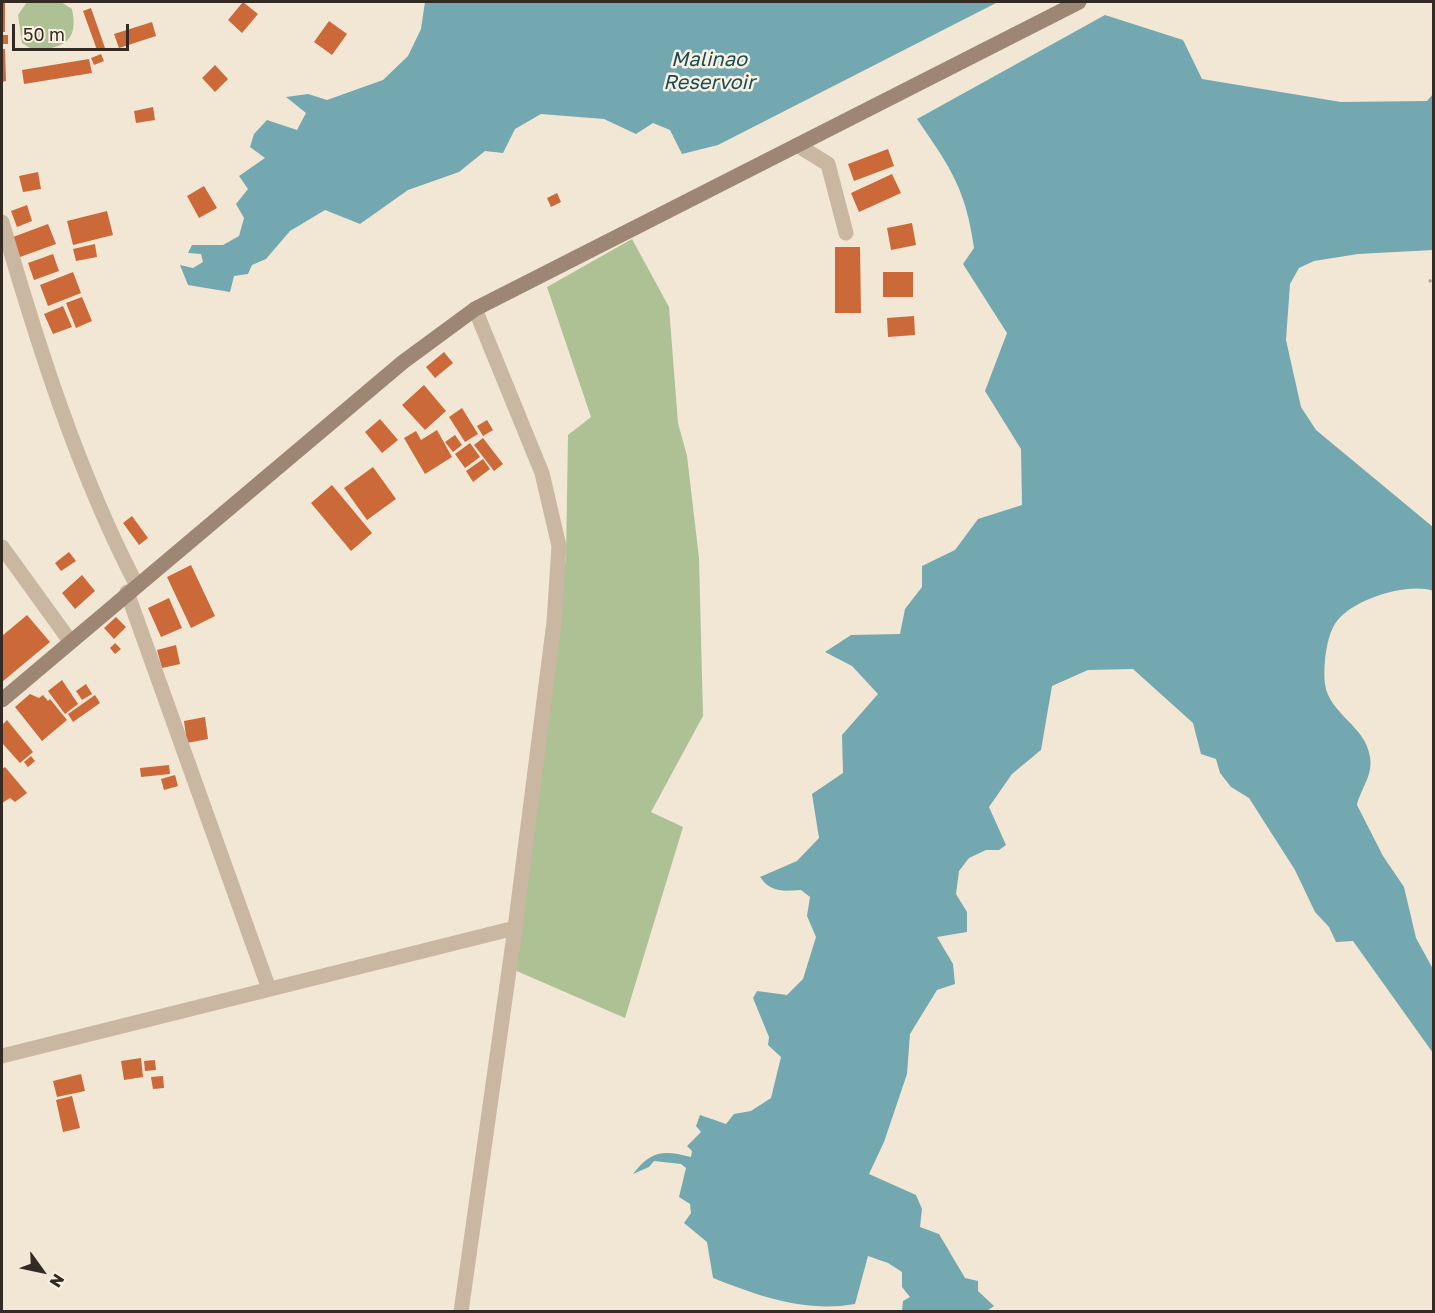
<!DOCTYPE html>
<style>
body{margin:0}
#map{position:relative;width:1435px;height:1313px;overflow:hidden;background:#f2e7d5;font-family:"Golos Text",sans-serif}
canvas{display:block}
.frame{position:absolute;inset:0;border:3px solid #342a24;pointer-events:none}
.north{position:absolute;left:12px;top:1241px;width:60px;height:60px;-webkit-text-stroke:4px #faf1e1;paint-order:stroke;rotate:123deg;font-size:16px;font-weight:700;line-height:24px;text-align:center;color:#342a24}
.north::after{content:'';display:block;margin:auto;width:21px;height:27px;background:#342a24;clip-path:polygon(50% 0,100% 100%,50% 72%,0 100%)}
.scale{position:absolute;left:12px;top:24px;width:117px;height:27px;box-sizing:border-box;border:3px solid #342a24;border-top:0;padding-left:8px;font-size:18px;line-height:21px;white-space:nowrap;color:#342a24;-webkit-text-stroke:4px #faf1e1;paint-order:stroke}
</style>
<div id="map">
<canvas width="1435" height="1313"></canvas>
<div class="frame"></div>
<div class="north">N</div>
<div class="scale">50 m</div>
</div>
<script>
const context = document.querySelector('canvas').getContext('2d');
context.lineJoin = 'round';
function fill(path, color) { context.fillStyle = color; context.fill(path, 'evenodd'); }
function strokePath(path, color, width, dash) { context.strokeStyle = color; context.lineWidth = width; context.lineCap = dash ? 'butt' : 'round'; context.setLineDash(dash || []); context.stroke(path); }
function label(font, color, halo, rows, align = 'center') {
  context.font = font + ' "Golos Text",sans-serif'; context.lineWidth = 5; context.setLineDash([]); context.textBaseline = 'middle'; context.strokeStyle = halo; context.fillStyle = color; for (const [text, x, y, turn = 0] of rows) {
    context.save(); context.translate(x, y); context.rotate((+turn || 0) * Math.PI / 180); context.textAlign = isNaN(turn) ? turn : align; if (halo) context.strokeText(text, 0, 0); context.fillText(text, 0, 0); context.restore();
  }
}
fill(new Path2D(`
 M27 2H61L72 9C79 42 63 47 35 51L22 43 18 15Z
 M632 239 669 307 678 423 687 456 699 558 703 716 651 812 683 827 625 1018 512 969 533 790 566 558 568 435 591 417 547 287Z`), '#aec195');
fill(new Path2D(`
 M425 2H998L718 145 682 154 670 130 653 123 636 134 604 119 541 114 515 129 503 153 485 151 459 172 408 190 360 224 325 210 290 231 266 259 252 265 248 274 234 276 230 292 188 285 180 265 193 268 203 262 201 254 188 253 192 245H223L239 236 244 218 236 204 248 189 239 176 265 158 250 147 254 134 267 120 297 130 306 113 286 97 308 94 327 100 383 80 408 56 421 29Z
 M1105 15 1183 40 1202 79 1341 102 1427 101 1433 94V250L1358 254 1314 261 1299 268 1290 284 1286 340 1301 407 1316 430 1433 527V591C1408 582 1354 599 1337 621 1326 635 1323 667 1325 684 1329 714 1366 726 1370 757 1373 776 1361 788 1357 805L1383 856 1404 887 1416 938 1433 969V1053L1353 941 1336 942 1329 927 1315 912 1295 870 1249 798 1231 787 1220 773 1216 759 1201 754 1193 723 1133 669 1088 670 1052 686 1041 750 1012 774 989 807 1006 845 999 850H986L969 858 959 871 956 894 967 912V932L937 937 953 964 955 984 937 990 910 1034 907 1074 884 1142 869 1174 916 1195 922 1209 920 1227 939 1234 965 1278 978 1281V1291L994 1306 987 1311H902L903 1301 910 1297 902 1287V1272L888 1263 868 1256 855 1304C805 1313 759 1296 713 1278L707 1242 684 1223 691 1213 690 1204 679 1197 686 1168 681 1164 654 1161 649 1167 633 1174C651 1150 664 1150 691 1157L692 1151 687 1146 701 1132 696 1126 700 1115 726 1124 734 1114 751 1111 771 1098 781 1057 768 1045 769 1037 753 998 757 991 787 995 803 979 816 937 807 916 810 897 801 890C783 891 771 893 760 877L797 861 819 838 812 794 843 773 842 735 878 694 852 666 825 652 851 635 900 634 905 609 922 587V566L955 550 978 519 1022 505 1021 449 985 391 1007 333 963 264 974 248C966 189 950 167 917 119Z`), '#73a8b0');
fill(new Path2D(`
 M2 2H5V32H2Z
 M243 2 258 14 242 33 228 20Z
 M91 8 105 48 97 50 83 11Z
 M329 21 347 34 332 55 314 42Z
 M152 22 156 36 119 48 114 34Z
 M2 35H8V44H2Z
 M2 49H5L6 81 2 82Z
 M101 54 104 61 94 65 91 58Z
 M89 59 92 73 24 84 22 70Z
 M215 65 228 79 215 92 202 78Z
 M153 107 155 120 136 123 134 111Z
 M888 149 894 166 854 181 848 164Z
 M38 172 41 189 23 192 19 176Z
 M892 174 901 193 859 212 851 193Z
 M204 186 217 208 199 218 187 196Z
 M557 193 561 202 551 207 547 198Z
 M27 205 32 221 17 227 11 211Z
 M107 211 113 235 73 245 67 221Z
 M912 223 916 245 891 250 887 228Z
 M48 224 56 244 20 257 13 237Z
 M95 244 97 257 76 261 73 249Z
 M835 247H860L861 313H835Z
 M53 254 59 271 34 280 28 263Z
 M73 272 81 293 48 306 40 285Z
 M883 272H913V297H883Z
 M82 297 92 321 76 328 66 303Z
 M63 306 72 327 53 334 44 314Z
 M914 316 915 335 888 337 887 318Z
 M444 352 453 363 435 378 426 367Z
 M424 385 446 411 425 430 402 405Z
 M462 408 478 434 465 442 449 417Z
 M380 419 398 440 382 453 365 432Z
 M487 420 493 430 483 436 477 426Z
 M437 430 452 457 425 474 404 438 416 431 421 440Z
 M455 435 462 445 453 452 445 442Z
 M483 438 503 464 494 471 474 445Z
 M470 443 480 457 465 468 455 454Z
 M483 459 490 469 473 482 466 471Z
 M373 467 396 499 367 520 344 488Z
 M332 485 372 533 351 551 311 503Z
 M132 516 148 538 139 545 123 523Z
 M69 552 76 561 61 571 55 563Z
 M191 565 215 616 191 628 167 577Z
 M82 575 95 591 75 609 62 593Z
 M169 598 182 628 161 637 148 608Z
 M27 615 50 642 2 682V636Z
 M116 617 126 627 114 639 104 628Z
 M115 643 121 649 115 654 110 648Z
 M176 645 180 664 162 668 157 650Z
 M62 680 78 704 65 714 48 691Z
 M86 684 92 694 82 700 76 691Z
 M30 694 39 698 43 695 48 701 50 699 67 720 42 741 15 707Z
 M95 695 100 703 73 722 68 714Z
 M205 717 208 739 187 743 184 721Z
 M7 720 33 752 20 763 2 743V725Z
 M31 756 35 761 28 767 24 762Z
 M169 765 170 774 141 777 140 768Z
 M5 767 27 793 15 802 10 798 2 803V769Z
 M175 775 178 786 164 790 161 779Z
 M141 1058 143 1077 124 1080 121 1061Z
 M155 1060 156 1070 145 1071 144 1061Z
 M81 1074 85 1091 57 1097 53 1081Z
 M163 1076 164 1088 153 1089 151 1077Z
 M72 1096 80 1128 63 1132 56 1100Z`), '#cc6939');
strokePath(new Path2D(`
 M1429 280 1434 284`), '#b5a18b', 3, [3, 3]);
strokePath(new Path2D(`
 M797 145 828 164 846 233
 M2 222C38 345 77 470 136 584
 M2 547 70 641
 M127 592 269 989
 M2 1056 515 928
 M461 1312 515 928 554 622 559 546 542 473 475 309`), '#cab7a1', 15);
strokePath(new Path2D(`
 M2 700 403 362 475 309 1079 2`), '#9d8673', 15);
label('italic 20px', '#184d56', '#faf1e1', [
 ["Malinao",709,60],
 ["Reservoir",709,83]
]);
</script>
